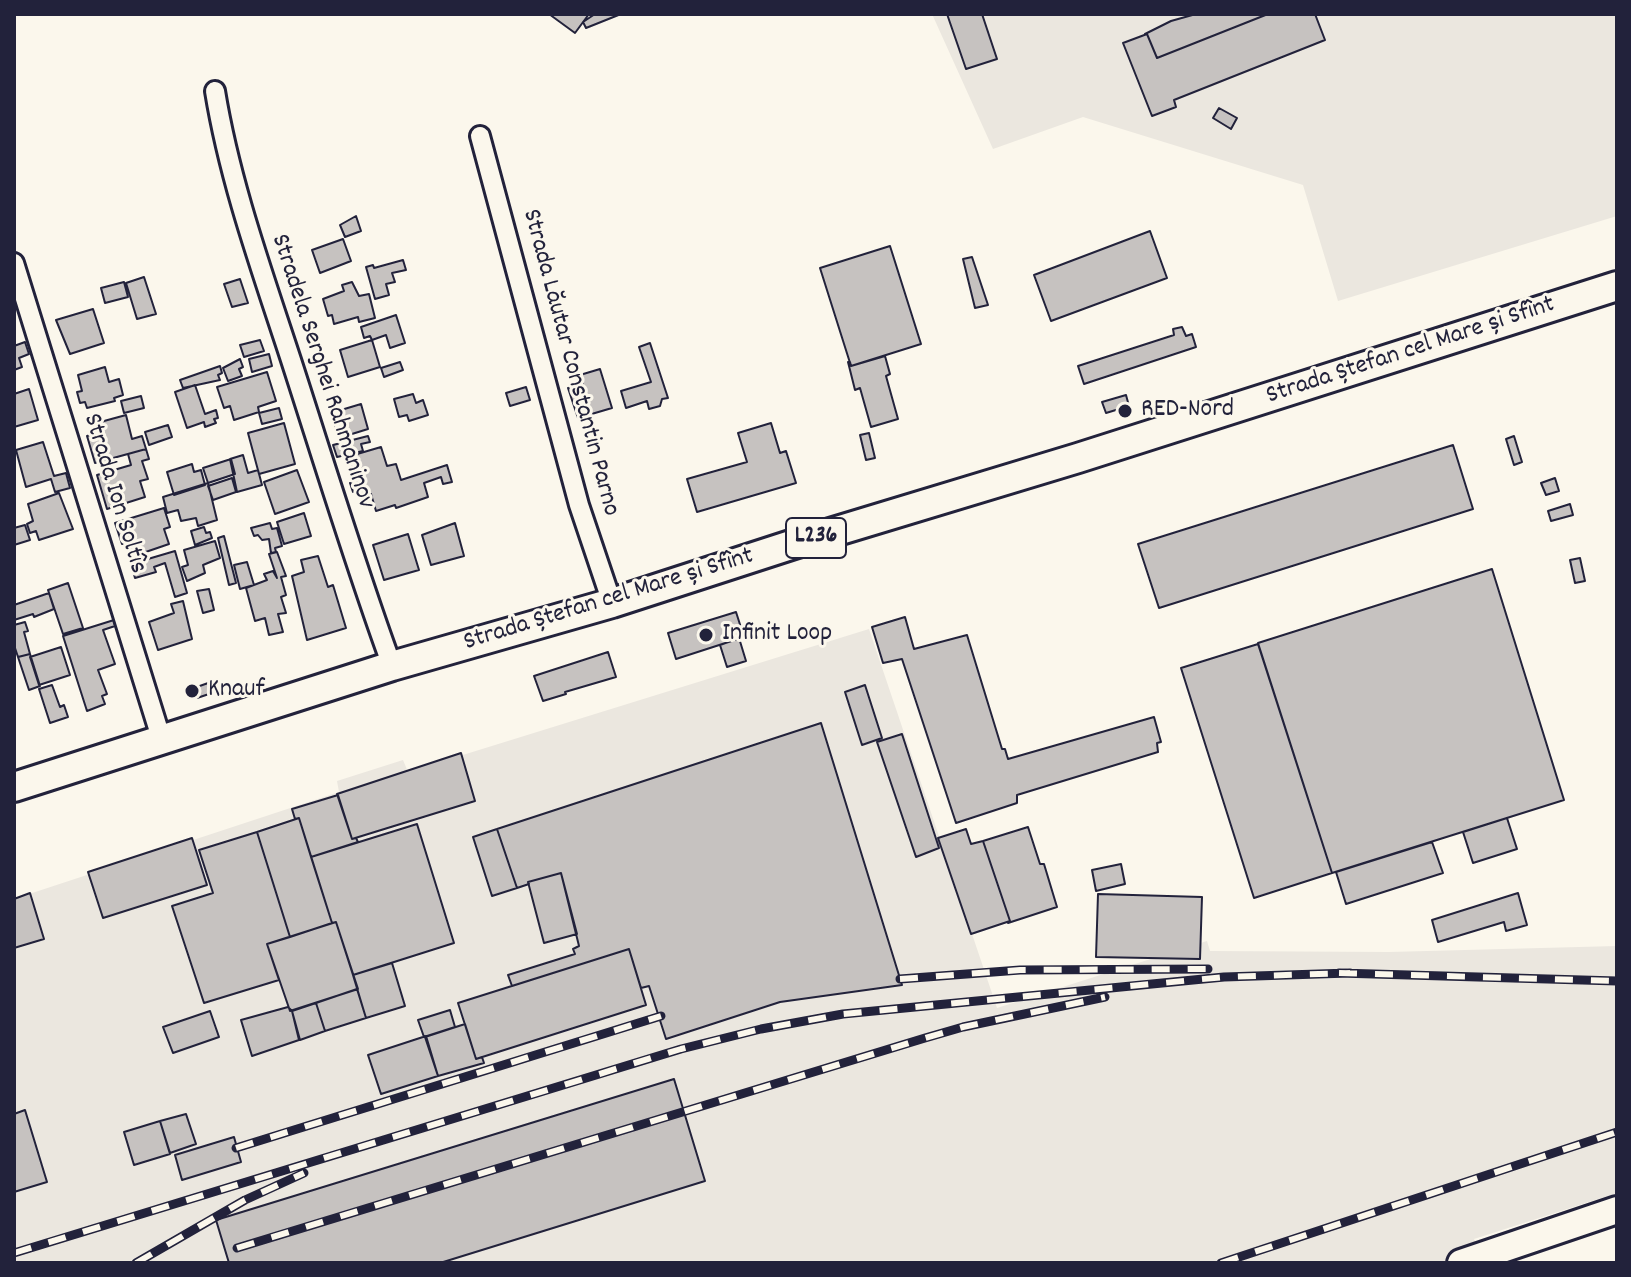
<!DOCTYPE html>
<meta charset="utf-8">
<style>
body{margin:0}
#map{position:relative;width:1631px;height:1277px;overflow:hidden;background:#fbf7ec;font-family:Dekko,sans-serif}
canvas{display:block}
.frame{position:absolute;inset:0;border:16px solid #22223b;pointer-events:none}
</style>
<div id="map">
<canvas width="1631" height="1277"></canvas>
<div class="frame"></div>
</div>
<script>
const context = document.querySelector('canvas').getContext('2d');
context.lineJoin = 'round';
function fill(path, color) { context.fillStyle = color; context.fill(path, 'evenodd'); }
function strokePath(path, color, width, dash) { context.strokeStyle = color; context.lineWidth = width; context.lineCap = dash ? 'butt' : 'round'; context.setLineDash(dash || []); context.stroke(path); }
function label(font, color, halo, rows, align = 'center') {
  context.font = font + ' Dekko,sans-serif'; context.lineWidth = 6; context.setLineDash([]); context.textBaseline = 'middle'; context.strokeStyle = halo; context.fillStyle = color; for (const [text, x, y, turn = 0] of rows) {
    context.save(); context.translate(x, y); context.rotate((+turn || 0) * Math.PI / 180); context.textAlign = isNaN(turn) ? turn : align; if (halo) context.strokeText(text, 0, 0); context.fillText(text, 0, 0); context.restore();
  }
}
fill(new Path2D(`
 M932 14H1617V216L1338 301 1303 185 1083 117 993 149Z
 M869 629 997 1008 1207 941 1210 951 1389 952 1617 946V1193L1474 1239 1485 1263H14V899L339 792 337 781 403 760 408 772Z`), '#ebe7df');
const building = new Path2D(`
 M549 14H589L575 33Z
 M595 14H621L586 28 583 22Z
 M947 14H982L997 59 966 69Z
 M1196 14H1268L1157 58 1147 34H1145L1171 21Z
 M1268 14H1315L1325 40 1174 100 1176 107 1152 116 1123 43 1147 34 1157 58Z
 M1219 108 1237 118 1231 129 1213 118Z
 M356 216 361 231 345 237 340 225Z
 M1150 231 1167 278 1051 321 1034 275Z
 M343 239 351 261 320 273 312 250Z
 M890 246 921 344 851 366 820 268Z
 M972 257 988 305 975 308 963 259Z
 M403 260 406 270 392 273 395 282 386 284 389 295 375 299 366 267 373 265 374 268Z
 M144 277 156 314 137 319 126 283Z
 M240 279 248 303 232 307 224 284Z
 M124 282 128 297 105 303 101 288Z
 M352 282 359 296 369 294 375 318 359 322 358 317 334 324 332 315 328 316 323 299 344 291 342 285Z
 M93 309 104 343 70 354 56 320Z
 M396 315 405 343 390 348 386 335 372 340 370 336 364 338 361 327Z
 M1182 327 1186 336 1192 334 1196 347 1084 384 1078 366 1174 335 1173 329Z
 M260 340 264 351 244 357 240 345Z
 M372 340 380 367 348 377 340 350Z
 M25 342 29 354 19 358 22 367 14 370V346Z
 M650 343 668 398 662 399 660 406 649 409 647 401 626 408 621 391 651 382 639 347Z
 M269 354 272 366 252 372 249 359Z
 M885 356 890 374 886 376 898 419 871 427 860 388 855 390 848 362H850L851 366Z
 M240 359 243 367 239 369 242 376 228 381 223 368Z
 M400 362 403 370 384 377 381 368Z
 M220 366 222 373 218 375 220 380 183 388 180 380Z
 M105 367 109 382 119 379 123 395 114 398 115 401 87 408 85 402 80 403 77 392 82 391 78 375Z
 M600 369 612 408 578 418 568 388 583 384 580 375Z
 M267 372 276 401 258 407 259 412 234 420 230 406 224 408 217 387Z
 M195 385 205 414 216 410 218 418 214 419 216 423 205 427 204 422 187 428 175 392Z
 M526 387 530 400 510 406 506 393Z
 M29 389 38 420 14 427V394Z
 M413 394 416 403 423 400 428 415 409 421 407 415 399 417 394 399Z
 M1126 395 1129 406 1106 413 1102 402Z
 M141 396 144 408 124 413 121 401Z
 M361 404 368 429 339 438 333 419 343 416 341 410Z
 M279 408 282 419 262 424 259 413Z
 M126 415 132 439 142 436 146 449 106 460 99 432 96 433 93 424Z
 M284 423 295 464 259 474 248 433Z
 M771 423 780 453 786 451 796 483 697 512 687 479 747 462 738 433Z
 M168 425 172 437 149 445 145 432Z
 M99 432 106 460 95 463 87 436Z
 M869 433 875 458 866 460 860 435Z
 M368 436 370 442 361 444 363 451 337 457 333 445Z
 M1514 436 1522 462 1514 465 1506 439Z
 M43 442 54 476 66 473 70 488 55 492 51 479 26 487 16 450Z
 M1453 445 1473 509 1159 608 1138 544Z
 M381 447 387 466 396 464 401 480 447 465 452 482 443 484 441 477 424 483 428 497 396 508 395 505 376 511 371 494 359 498 357 491 353 492 350 483 354 482 347 457Z
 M146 449 149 459 142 461 148 479 140 481 145 497 107 509 97 475 131 465 128 454Z
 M243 455 248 473 258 470 262 485 237 492 230 459Z
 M231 459 235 474 208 483 203 468Z
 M192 464 194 472 201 470 205 485 174 495 167 472Z
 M297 470 309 502 275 514 264 482Z
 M232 478 236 492 213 500 208 486Z
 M1555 478 1559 491 1546 495 1541 483Z
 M208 483 217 520 198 526 196 518 181 521 178 510 167 513 163 497Z
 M59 493 73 529 39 540 36 531 30 533 27 524 33 521 28 504Z
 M1570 504 1573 515 1551 521 1548 511Z
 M164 508 170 527 164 529 169 544 134 556 129 542 122 544 115 523Z
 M304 513 311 536 284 544 277 522Z
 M270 523 272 529 277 528 282 546 275 548 276 552 271 553 269 539 262 540 258 535 254 536 251 528Z
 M455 523 464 556 431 565 422 535Z
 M25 525 30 540 14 545V528Z
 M204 527 206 533 210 532 212 538 195 545 191 531Z
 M408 534 419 570 384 580 373 545Z
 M224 536 236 583 229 585 218 538Z
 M215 541 220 558 203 565 205 573 187 581 182 567 188 565 184 550Z
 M175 551 187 593 175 597 165 563 154 567 156 572 135 578 131 564Z
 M277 552 286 576 281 577 286 595 281 597 286 613 278 614 283 632 269 635 265 618 255 621 246 588 267 580 264 574 273 571 277 578 269 554Z
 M318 556 328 587 333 585 346 628 307 640 292 576 304 572 301 560Z
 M1580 558 1585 581 1575 583 1570 560Z
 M247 562 254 585 240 589 234 565Z
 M1492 569 1564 800 1332 873 1258 643Z
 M68 583 83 628 63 634 48 590Z
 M209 589 214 610 203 613 197 591Z
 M49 593 54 609 34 617 33 614 14 620V605Z
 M183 601 192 639 158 650 149 622 174 613 171 604Z
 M736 612 744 637 676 659 668 633Z
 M905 617 914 649 967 635 1002 749H1005L1008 759 1154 717 1161 742 1157 743 1158 752 1017 795V803L956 823 902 659 883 663 872 627Z
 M114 620 115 626 103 630 115 664 98 670 107 694 102 696 105 704 87 711 63 636Z
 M25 622 28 631 24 632 30 654 18 657 14 645V625Z
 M739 638 746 661 727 667 720 645Z
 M1258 644 1332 873 1254 898 1181 668Z
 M61 647 70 675 39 685 30 657Z
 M608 652 616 677 565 692 566 694 543 701 534 676Z
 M30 654 40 686 29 690 18 657Z
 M211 682 215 692 197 698 194 688Z
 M52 685 60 707 64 705 68 717 50 723 39 689Z
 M865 685 882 738 862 745 845 692Z
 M821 723 902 985 780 1002 666 1039 649 986 641 988 629 949 512 986 508 975 575 954 573 949 579 946 561 873 528 882 529 884 517 888 497 829Z
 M902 734 939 848 916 857 877 742Z
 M461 753 475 801 352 839 337 794Z
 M338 795 352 839 356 838 358 842 311 857 299 818 295 819 292 809Z
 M299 818 332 923 290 937 257 832Z
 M1507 818 1517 849 1473 863 1463 832Z
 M417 824 454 943 353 975 336 922 332 923 311 857Z
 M1028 827 1040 864H1044L1057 907 1008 923 1010 921 983 841Z
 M497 829 517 888 492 896 473 837Z
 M966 829 971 844 983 841 1010 921 971 934 938 838Z
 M257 832 290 937 267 944 279 980 204 1003 172 906 213 893 199 850Z
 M192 838 207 885 103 918 88 872Z
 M1432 842 1443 873 1346 904 1336 872Z
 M1121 864 1125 884 1096 891 1092 870Z
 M561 873 577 934 544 943 528 882Z
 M30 893 44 939 14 948V899Z
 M1518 893 1527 925 1506 931 1504 922 1438 942 1432 920Z
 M1098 894 1202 897 1200 959 1096 957Z
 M336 922 358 989 290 1011 267 944Z
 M629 949 646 1005 476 1059 458 1003Z
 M392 963 405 1006 366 1018 353 975Z
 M357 989 366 1018 325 1031 316 1003Z
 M316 1003 325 1031 300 1040 292 1011Z
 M288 1007 292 1011 299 1040 252 1056 241 1020Z
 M450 1010 455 1027 424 1037 418 1020Z
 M210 1011 219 1037 173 1053 163 1027Z
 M465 1024 476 1059 482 1057 484 1063 438 1076 425 1037Z
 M426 1036 438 1076 381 1094 368 1055Z
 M674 1079 705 1181 440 1263H229L216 1220Z
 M25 1110 47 1182 14 1192V1114Z
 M186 1114 196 1144 170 1153 160 1121Z
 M160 1121 170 1154 134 1165 124 1132Z
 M234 1137 241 1162 182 1180 175 1155Z`);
fill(building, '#c6c2c0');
strokePath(building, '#22223b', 2);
const street = new Path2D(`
 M215 91C230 183 262 271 291 360 324 462 355 565 392 666
 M480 136 579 505 612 603
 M14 263 162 741`);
const secondary = new Path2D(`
 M1461 1263 1617 1210`);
const primary = new Path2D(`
 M14 787 392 666 612 603 794 544 1078 458 1617 286`);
strokePath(street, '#22223b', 24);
strokePath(secondary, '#22223b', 32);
strokePath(primary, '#22223b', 34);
strokePath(street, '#fbf7ec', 18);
strokePath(secondary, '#fbf7ec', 26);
strokePath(primary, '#fbf7ec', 28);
const rail = new Path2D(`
 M1339 973 1617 981
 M900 979 1020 970 1208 969
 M236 1148 661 1016
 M237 1248 925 1038 963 1027 1105 997
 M14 1253 681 1049 761 1029 843 1014 1224 977 1350 973
 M136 1263 245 1200 304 1173
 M1221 1263 1617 1132`);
strokePath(rail, '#22223b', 9);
strokePath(rail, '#fbf7ec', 6, [18]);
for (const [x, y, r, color] of [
 [1125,411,8,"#22223b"],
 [706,635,8,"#22223b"],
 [192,691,8,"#22223b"]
]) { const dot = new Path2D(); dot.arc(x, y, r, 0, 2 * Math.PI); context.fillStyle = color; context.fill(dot); strokePath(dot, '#fbf7ec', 3); }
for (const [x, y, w] of [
 [816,538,60]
]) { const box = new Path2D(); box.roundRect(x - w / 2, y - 20, w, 40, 6); context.fillStyle = '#fbf7ec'; context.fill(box); strokePath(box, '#22223b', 2); }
label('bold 24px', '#22223b', null, [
 ["L236",816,538]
]);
label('26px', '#22223b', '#fbf7ec', [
 ["Strada Ștefan cel Mare și Sfînt",1411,352,-18],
 ["Strada Lăutar Constantin Parno",569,363,75],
 ["Stradela Serghei Rahmaninov",321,372,72],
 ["Strada Ion Soltîs",113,494,73],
 ["Strada Ștefan cel Mare și Sfînt",609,601,-17]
]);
label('26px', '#22223b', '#fbf7ec', [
 ["RED-Nord",1141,411],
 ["Infinit Loop",722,635],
 ["Knauf",208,691]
], 'left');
</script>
